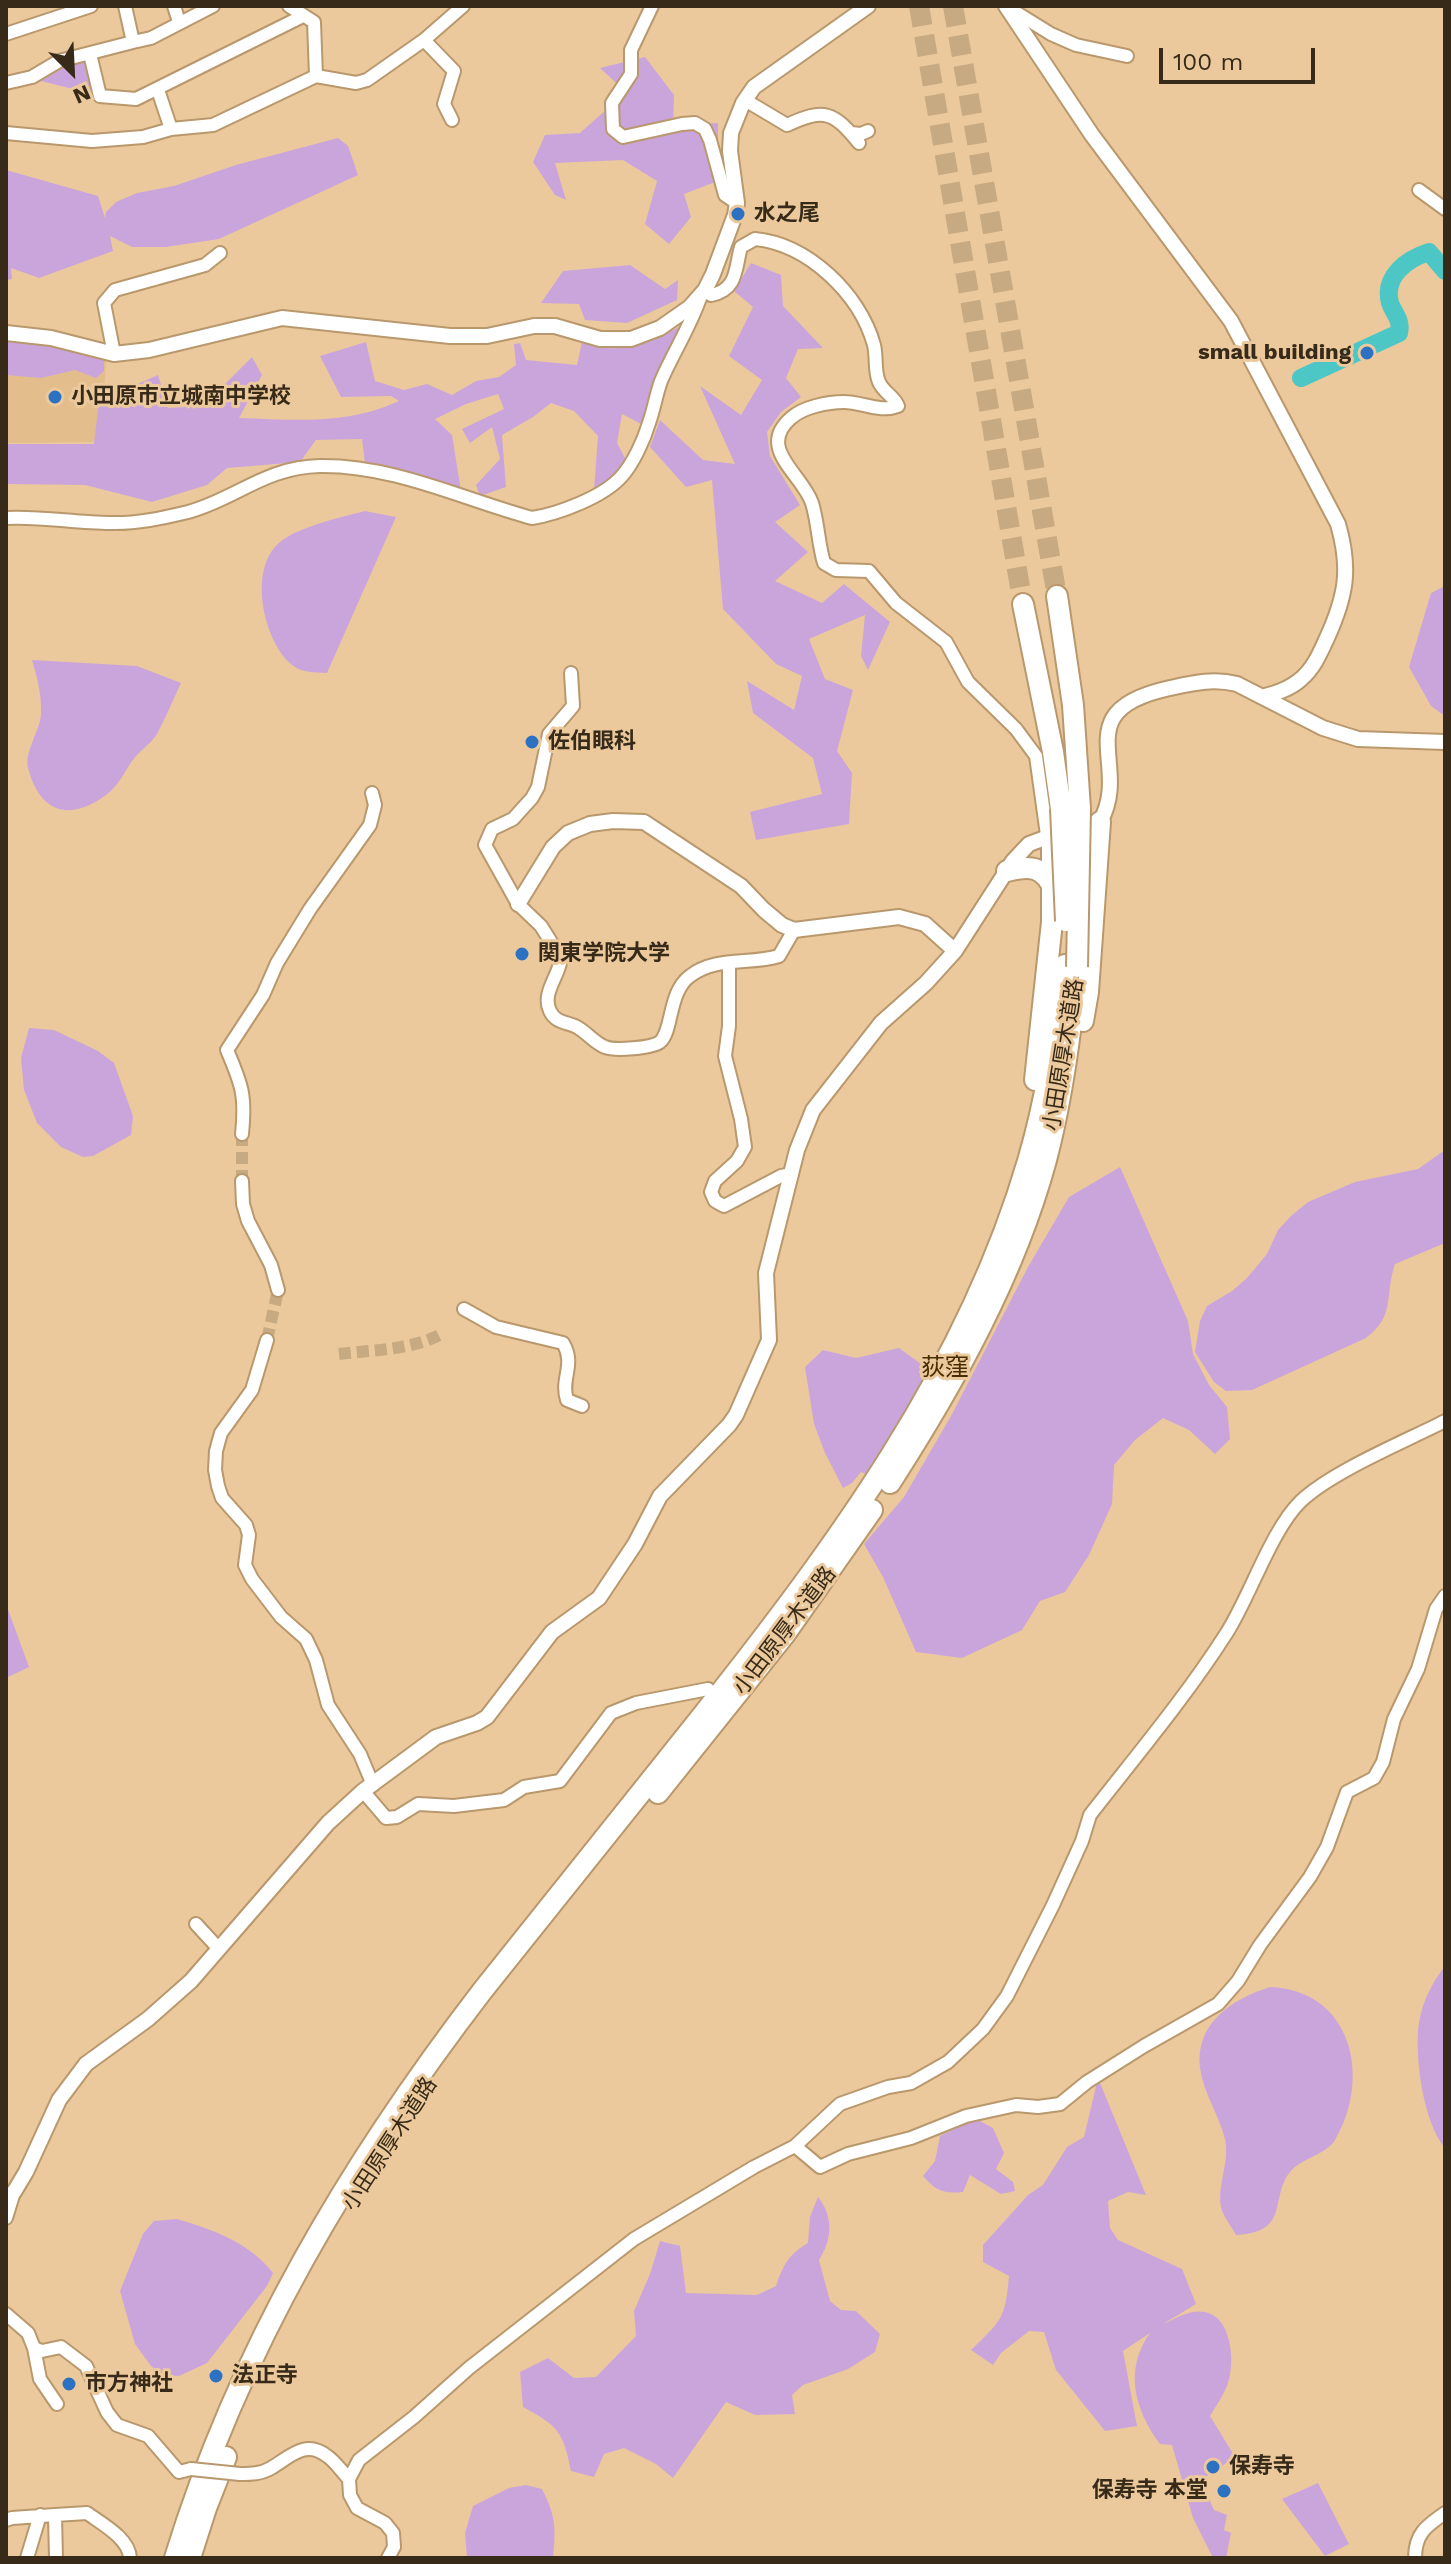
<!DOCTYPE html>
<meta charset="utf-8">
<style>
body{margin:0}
#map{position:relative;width:1451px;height:2564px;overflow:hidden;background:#ebc99c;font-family:"Work Sans",sans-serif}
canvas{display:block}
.frame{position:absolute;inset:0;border:8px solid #372a18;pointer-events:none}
.north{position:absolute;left:32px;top:32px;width:80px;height:80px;-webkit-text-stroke:6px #ebc99c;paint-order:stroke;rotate:156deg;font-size:22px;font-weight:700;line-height:32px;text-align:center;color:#372a18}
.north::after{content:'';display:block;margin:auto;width:28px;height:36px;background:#372a18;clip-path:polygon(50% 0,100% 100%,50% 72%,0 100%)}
.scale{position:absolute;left:1159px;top:48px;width:156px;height:36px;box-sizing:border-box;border:4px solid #372a18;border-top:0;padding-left:10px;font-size:24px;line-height:28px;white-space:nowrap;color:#372a18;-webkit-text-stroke:6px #ebc99c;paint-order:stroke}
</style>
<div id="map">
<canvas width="1451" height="2564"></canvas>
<div class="frame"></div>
<div class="north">N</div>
<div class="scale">100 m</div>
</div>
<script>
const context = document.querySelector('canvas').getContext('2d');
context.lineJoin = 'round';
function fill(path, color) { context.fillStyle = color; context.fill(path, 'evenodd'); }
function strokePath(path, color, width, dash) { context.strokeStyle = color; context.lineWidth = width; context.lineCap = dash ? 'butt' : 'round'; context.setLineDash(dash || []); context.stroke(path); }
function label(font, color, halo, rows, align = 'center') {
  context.font = font + ' "Work Sans","Noto Sans JP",sans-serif'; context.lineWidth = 6; context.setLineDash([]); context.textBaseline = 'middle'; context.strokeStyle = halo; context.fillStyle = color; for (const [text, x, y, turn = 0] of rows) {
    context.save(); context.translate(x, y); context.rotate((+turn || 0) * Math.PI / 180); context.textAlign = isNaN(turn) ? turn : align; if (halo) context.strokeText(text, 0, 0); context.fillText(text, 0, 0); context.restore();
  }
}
fill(new Path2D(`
 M6 342 57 349 106 361 102 433 93 442 6 443Z`), '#e3be8c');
fill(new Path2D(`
 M88 57 97 95 41 81 37 77 60 64Z
 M645 57 674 95 673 126 718 123V150L723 179 684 194 691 217 669 244 645 224 657 181 623 160 555 163 566 200 555 195 533 162 545 135 580 133 626 92 600 68Z
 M338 138 348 146 358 175 219 239 166 247H132L110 236 113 251 39 278 11 268 12 279 6 280V170L98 196 105 218 106 212 116 202 137 193 174 186 236 165Z
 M751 263 781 275 783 306 823 348 798 349 786 378 801 397 781 412 767 432 770 456 800 505 775 522 808 552 775 581 822 603 844 584 890 622 868 670 861 656 865 615 809 639 825 679 853 690 837 751 852 773 849 824 756 840 750 812 822 794 813 758 753 713 747 681 794 710 802 676 776 664 723 609 712 480 686 487 650 447 660 420 703 460 735 464 700 386 741 415 762 380 729 356 753 307 734 291Z
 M630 265 665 289 678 280 677 300 627 323 585 320 579 304 541 303 563 271Z
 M681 326C662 358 651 390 643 425L622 414 617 443 626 460 618 475 594 490 598 436 574 411 551 403 533 417 502 435 506 487 480 496 476 485 500 459 492 427 470 443 462 429 504 409 498 394 466 404 435 419 452 435 461 491 424 476 365 464 362 439 316 440 300 462 227 468 207 485 152 502 85 485 6 484V444H94L99 401 158 375 168 408 203 406 252 357 262 375 239 418C295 420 347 425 399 401L391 396 341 397 320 356 366 342 375 381 404 390 427 384 452 395 476 381 499 377 516 365 514 344 520 343 526 360 577 365 582 342C622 356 645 345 681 326Z
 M6 340 49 345 104 358V371L96 378 75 370 41 378 6 375Z
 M365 511 396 517 327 673C315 672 301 673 292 665 263 641 248 569 279 543 297 527 342 517 365 511Z
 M1445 586V716L1431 706 1409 667 1431 593Z
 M32 660 137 666 181 683C173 700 166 717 157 734 151 744 139 751 132 761 124 773 118 786 106 795 69 822 40 813 28 768 24 752 40 731 41 714 42 696 37 677 32 660Z
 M29 1028 54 1030 98 1051 114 1063 133 1116 131 1135 93 1156 83 1157 61 1147 37 1123 24 1090 21 1058Z
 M1445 1150V1243L1395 1264C1384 1297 1396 1315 1366 1338L1252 1390 1226 1391 1214 1382 1195 1352 1200 1321 1207 1306 1232 1291 1247 1278 1267 1254 1278 1230 1291 1216 1308 1202 1355 1182 1418 1169Z
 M1120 1167 1188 1321 1193 1354 1209 1385 1227 1407 1230 1439 1215 1454 1189 1430 1163 1418 1135 1440 1114 1465 1112 1504 1089 1555 1065 1592 1040 1601 1022 1630 962 1658 916 1652 883 1577 864 1544 904 1497 951 1416 1028 1267 1069 1197Z
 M899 1348 928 1369 908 1410 868 1475 861 1472 852 1483 843 1488 825 1453 814 1424 805 1367 823 1350 856 1358Z
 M6 1604 29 1667 6 1678Z
 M1445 1966V2148C1423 2123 1414 2054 1419 2022 1423 2000 1432 1983 1445 1966Z
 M1270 1987C1352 1990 1372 2078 1335 2140 1326 2155 1301 2158 1290 2172 1269 2199 1291 2232 1236 2235 1231 2226 1223 2216 1221 2207 1217 2185 1230 2162 1225 2139 1219 2115 1203 2092 1200 2068 1195 2023 1232 1999 1270 1987Z
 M1098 2078 1146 2195 1128 2192 1108 2201 1110 2228 1118 2240 1182 2269 1196 2304 1163 2324C1177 2318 1190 2309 1205 2312 1232 2317 1235 2362 1228 2383 1224 2395 1216 2406 1210 2416L1235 2457 1201 2480 1214 2510 1227 2515 1224 2530 1231 2533 1226 2558H1213L1193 2518 1172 2445 1160 2444C1134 2409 1124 2369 1150 2333L1123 2351 1137 2426 1105 2431 1056 2370 1044 2332 1029 2331 1001 2353 993 2365 971 2350C1002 2320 1005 2319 1009 2276L983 2262V2245L1028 2195 1043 2185 1067 2147 1084 2137Z
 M976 2119 993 2128 1004 2153 996 2169 1013 2182 1015 2191 1001 2194 970 2175 963 2192C944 2194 936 2191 923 2176L935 2161 940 2136Z
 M818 2197C834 2217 832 2240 819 2260L830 2301 841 2310 856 2311 880 2334 875 2352 848 2369 803 2385 792 2395 795 2414 755 2415 726 2402 673 2478 656 2464 624 2448 604 2454 594 2477 571 2471C563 2431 558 2426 523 2407L520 2372 548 2358 574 2378 596 2377 636 2336 634 2311 650 2274 660 2241 680 2246 686 2293 757 2295 776 2286C783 2265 789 2254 808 2243L810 2217Z
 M177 2219C212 2229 250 2243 273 2273L267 2286 207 2363 179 2376 162 2375 151 2366 135 2344 120 2291 143 2234 154 2221Z
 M1318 2483 1349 2544 1325 2556 1282 2499Z
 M526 2485 542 2489C556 2516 556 2529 553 2558H467L465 2533 473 2506 509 2488Z`), '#caa5dc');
strokePath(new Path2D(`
 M1301 378 1399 333C1402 320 1394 314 1390 303 1383 276 1407 259 1429 252L1445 271`), '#4dc7c6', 18);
strokePath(new Path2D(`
 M242 1134V1181
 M267 1340 278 1290
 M339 1354C373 1350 413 1350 443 1333`), '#c7a982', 12, [12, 6]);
strokePath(new Path2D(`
 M919 6 1023 604
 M953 6 1057 596`), '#c7a982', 20, [20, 10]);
const minor = new Path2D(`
 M125 6 133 42 151 38 213 6
 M174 6 179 22
 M289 6 314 22 316 76
 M652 6 631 50V74L612 103 613 129 623 137 682 124 695 123 705 129 710 140 725 195 737 203
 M1009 8 1051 34 1076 45 1127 56
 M6 34 91 6
 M424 40 454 71 444 104 452 120
 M90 54 100 96 136 99 303 16
 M6 83 32 77 59 61 133 42
 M158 90 171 129
 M745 100 787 125C824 108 833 111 859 143
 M6 133 92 141 143 137 171 129 213 125 316 76 356 83 367 80 424 40 463 6
 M851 133 861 134 868 131
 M1419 190 1445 209
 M705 290 711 295C738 290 735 268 741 247L755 239C808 244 860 294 874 345 877 357 874 371 879 382 883 392 894 396 898 406 880 413 862 402 844 402 828 402 803 407 791 418 756 448 802 474 812 503 818 522 818 543 824 563L836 570 869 571 896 603 946 642 968 682 1016 729 1036 756 1047 835
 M114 354 104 303 115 290 205 265 220 253
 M6 518C41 516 75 523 110 523 136 524 163 518 188 512 236 499 265 467 320 466 394 465 462 499 532 518 558 514 603 497 621 477 633 464 644 440 649 423 654 409 656 395 661 381 673 353 690 327 700 298
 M571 673 573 706 549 734 538 787 532 798 513 819 492 829 485 845 518 904 541 926 561 958C560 975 541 993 550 1011 555 1022 565 1022 575 1026 586 1031 594 1043 605 1047 615 1051 652 1048 660 1042 673 1031 668 992 690 976 716 956 750 965 779 956L794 930
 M729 963V1026L725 1056 741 1119 745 1147 737 1161 715 1181 711 1192 715 1201 724 1206 781 1176 792 1174
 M242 1134C246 1096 242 1085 227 1050L263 995 277 963 310 909 370 825 375 805 372 793
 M242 1181 243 1204 248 1221 271 1265 278 1290
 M464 1309 496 1327 563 1343C576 1365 560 1378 567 1400L582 1406
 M267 1340 252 1390 221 1433 216 1451 215 1470 218 1486 222 1498 246 1525 249 1535 245 1565 252 1579 281 1617 306 1639 316 1660 328 1705 360 1754 373 1785
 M363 1791 386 1818 397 1817 418 1804 454 1806 504 1800 524 1787 560 1781 611 1713 636 1703 708 1689
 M196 1924 219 1949
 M795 2146 820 2167 848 2154 911 2138 966 2116 1016 2105 1038 2107 1060 2104 1087 2082 1144 2046 1218 2004 1238 1981 1260 1945 1310 1877 1327 1847 1347 1792 1374 1778 1383 1762 1394 1719 1418 1669 1436 1609 1445 1596
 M6 2218 14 2192
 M6 2314 28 2333 34 2348 42 2351 61 2347 86 2366 107 2412 117 2425 148 2436 179 2472 191 2469
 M34 2348 40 2379 57 2404
 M240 2474C251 2474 261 2474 271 2468 290 2457 305 2439 327 2456 335 2461 342 2472 349 2479
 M55 2515 87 2513C102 2524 129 2538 130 2558
 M6 2520 12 2518 55 2515 56 2558
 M27 2558 40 2515
 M388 2558 394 2547 393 2533 385 2523 357 2508 350 2495 349 2479 359 2460 414 2417 469 2368 634 2239 754 2167 795 2146 840 2104 888 2087 911 2083 948 2062 983 2029 1007 1996 1053 1905 1082 1841 1090 1815C1136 1756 1185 1698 1226 1634 1250 1597 1271 1530 1301 1501 1333 1471 1404 1442 1445 1421
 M1415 2558C1415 2534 1426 2526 1445 2513`);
const tertiary = new Path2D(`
 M1006 6 1092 135 1231 321 1338 524C1351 569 1346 596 1327 638 1320 653 1314 668 1301 679 1290 689 1276 693 1262 697
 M6 333 51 338 114 354 149 350 282 318 450 336H487L534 326H555L600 339H631L660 328 690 307 705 290 713 274 735 215 737 203 730 151 731 133 743 103 754 87 868 6
 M1093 824 1100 822C1133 764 1064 711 1170 688 1193 683 1213 678 1237 684L1323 728 1358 739 1445 742
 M518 904 553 847 568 833 590 824 613 821 644 822 741 886 764 910 782 925 794 930 899 917 925 924 955 951
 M6 2197 14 2192 26 2172 59 2100 86 2064 148 2019 191 1981 328 1823 363 1791 436 1737 477 1723 487 1717 552 1632 599 1598 635 1544 660 1496 729 1425 736 1415 769 1340 766 1273 797 1150 813 1110 881 1023 926 983 955 951 1013 861 1029 844 1061 832`);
const trunk = new Path2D(`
 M1057 596 1073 705 1080 809
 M1023 604 1053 752 1061 809
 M1007 871C1030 865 1043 866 1054 889
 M1083 1021 1088 992 1100 822
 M1035 1080 1052 922V834
 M890 1483C954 1384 1015 1274 1046 1160 1060 1107 1068 1053 1074 998
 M658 1793 785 1634 872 1510
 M175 2558C239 2349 350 2163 483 1990 556 1899 629 1808 702 1716 835 1548 967 1370 1028 1161 1047 1097 1056 1032 1065 965
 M190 2558 206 2508 226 2457`);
strokePath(minor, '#b8986c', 16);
strokePath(tertiary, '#b8986c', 18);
strokePath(trunk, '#b8986c', 24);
strokePath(minor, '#fff', 12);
strokePath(tertiary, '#fff', 14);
strokePath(trunk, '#fff', 20);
const minorBridge = new Path2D(`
 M191 2469 240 2474`);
const trunkBridge = new Path2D(`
 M1061 809 1066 921
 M1077 967 1080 809`);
strokePath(minorBridge, '#b8986c', 16, []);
strokePath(trunkBridge, '#b8986c', 24, []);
strokePath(minorBridge, '#fff', 12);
strokePath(trunkBridge, '#fff', 20);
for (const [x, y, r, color] of [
 [738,214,8,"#2c71c2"],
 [1367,353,8,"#2c71c2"],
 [55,397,8,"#2c71c2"],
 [532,742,8,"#2c71c2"],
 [522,954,8,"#2c71c2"],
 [216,2376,8,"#2c71c2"],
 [69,2384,8,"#2c71c2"],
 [1213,2467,8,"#2c71c2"],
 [1224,2491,8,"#2c71c2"]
]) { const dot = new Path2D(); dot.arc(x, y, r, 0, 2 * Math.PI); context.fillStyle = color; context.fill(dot); strokePath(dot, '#ebc99c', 3); }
label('bold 22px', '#372a18', '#ebc99c', [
 ["水之尾",754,214],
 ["small building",1351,353,"right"],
 ["小田原市立城南中学校",71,397],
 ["佐伯眼科",548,742],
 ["関東学院大学",538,954],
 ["法正寺",232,2376],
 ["市方神社",85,2384],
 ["保寿寺",1229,2467],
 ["保寿寺 本堂",1208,2491,"right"]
], 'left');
label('22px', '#372a18', '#ebc99c', [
 ["小田原厚木道路",1064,1055,-81],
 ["小田原厚木道路",785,1631,-53],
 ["小田原厚木道路",390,2144,-57]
]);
label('24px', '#482d00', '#ebc99c', [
 ["荻窪",945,1368]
]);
</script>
